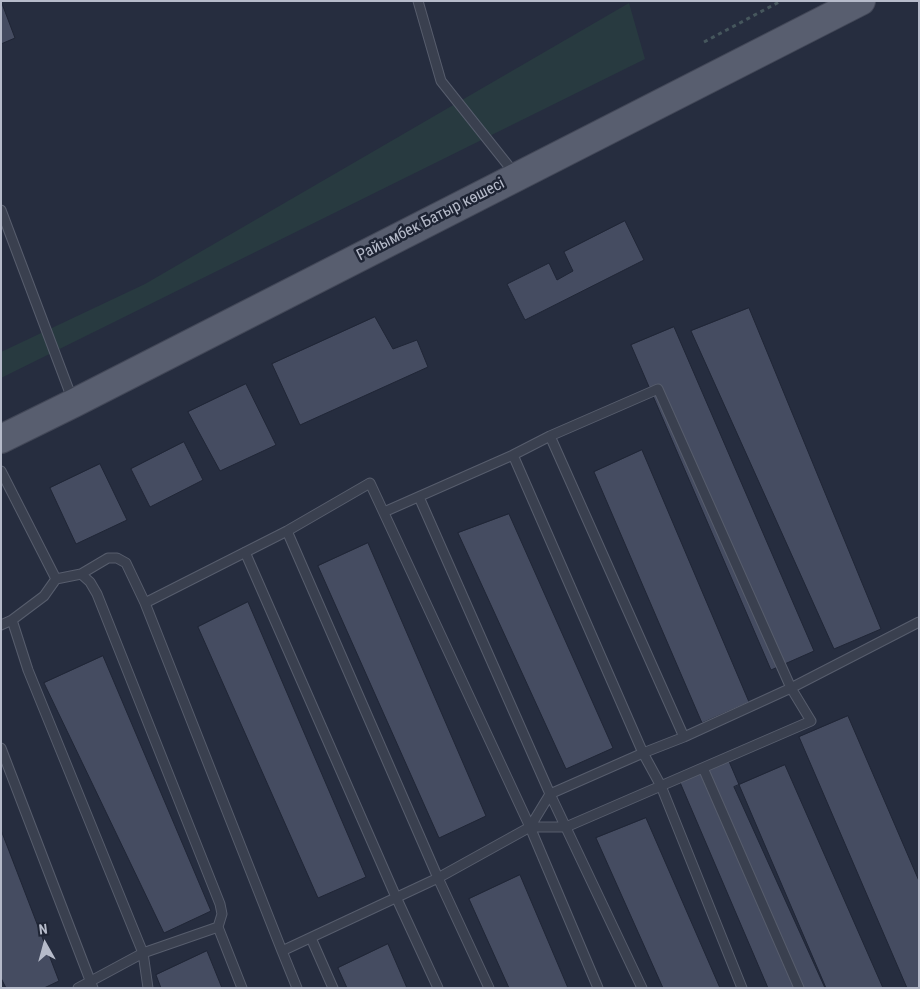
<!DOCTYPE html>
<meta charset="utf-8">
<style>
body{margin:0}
#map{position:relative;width:920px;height:989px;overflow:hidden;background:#262d3f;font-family:"Roboto Condensed",sans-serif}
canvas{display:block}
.frame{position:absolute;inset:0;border:2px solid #b6bbca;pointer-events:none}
.north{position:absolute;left:20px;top:919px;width:50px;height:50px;-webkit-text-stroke:4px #1e2434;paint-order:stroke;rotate:353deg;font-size:14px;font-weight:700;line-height:20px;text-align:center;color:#b6bbca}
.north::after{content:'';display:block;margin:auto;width:18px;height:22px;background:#b6bbca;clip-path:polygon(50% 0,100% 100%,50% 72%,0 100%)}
</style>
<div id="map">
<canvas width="920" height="989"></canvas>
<div class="frame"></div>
<div class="north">N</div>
</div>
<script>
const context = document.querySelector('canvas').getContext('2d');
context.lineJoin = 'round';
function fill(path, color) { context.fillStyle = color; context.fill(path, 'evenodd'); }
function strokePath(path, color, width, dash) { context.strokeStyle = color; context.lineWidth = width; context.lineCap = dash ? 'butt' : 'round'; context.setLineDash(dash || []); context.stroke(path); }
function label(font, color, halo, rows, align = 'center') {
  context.font = font + ' "Roboto Condensed",sans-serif'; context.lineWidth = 5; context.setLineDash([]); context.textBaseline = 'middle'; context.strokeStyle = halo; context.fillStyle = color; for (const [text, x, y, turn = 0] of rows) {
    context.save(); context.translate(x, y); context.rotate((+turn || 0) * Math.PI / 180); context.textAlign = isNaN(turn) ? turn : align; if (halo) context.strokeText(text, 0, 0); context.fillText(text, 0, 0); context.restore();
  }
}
fill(new Path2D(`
 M629 3 645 59 1 378V352L145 284Z`), '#283a40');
const building = new Path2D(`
 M1 1 15 38 1 44Z
 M625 221 644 260 525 320 507 284 549 263 557 280 573 271 564 252Z
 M749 308 881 629 834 649 691 331Z
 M375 317 393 349 417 340 428 367 300 425 272 364Z
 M674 327 814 651 771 670 631 345Z
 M246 384 276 445 220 471 188 412Z
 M184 442 203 480 150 507 131 469Z
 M642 450 749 702 702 723 594 472Z
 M100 464 127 520 76 544 50 488Z
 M509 514 613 748 566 769 458 533Z
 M368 543 486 816 439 838 318 566Z
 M248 602 366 877 318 898 198 627Z
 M103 656 211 911 164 933 44 683Z
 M848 716 919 881V988H907L799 737Z
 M728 759 826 988H768L679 780Z
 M785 765 883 988H825L734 787Z
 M646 818 720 988H663L596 838Z
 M1 830 59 981 44 988H6L1 978Z
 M520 875 568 988H509L469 899Z
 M388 944 407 988H347L338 968Z
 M207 951 222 988H161L156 975Z`);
fill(building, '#454c61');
strokePath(building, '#202636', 1);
const lane = new Path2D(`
 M418 1 441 81 515 174
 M1 210 73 401
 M513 455 550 436 684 737
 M1 471 56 579 81 574 90 582 97 594 220 904 222 914 218 927 242 988
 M384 512 513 455 643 753 661 786 742 988
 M287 531 438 878 489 988
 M245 552 396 897 438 988
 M81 574 108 558H117L126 563 145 603 282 951 438 878 530 827 550 794 419 497
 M56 579 44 596 12 620 28 670 143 953 148 988
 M145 603 287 531 370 483 530 827 598 988
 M1 625 12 620
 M1 748 93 988
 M703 768 799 988
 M530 827H566L811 721 791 688 658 389 550 436
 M311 938 333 988
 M282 951 297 988
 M78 988 143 953 218 927
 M642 988 550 794 643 753 684 737 791 688 919 622`);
const primary = new Path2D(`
 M1 439 74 403 861 1`);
strokePath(lane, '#575d6d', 11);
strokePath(primary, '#434858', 30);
strokePath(new Path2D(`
 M704 42 781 1`), '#46575d', 3, [4, 4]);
strokePath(lane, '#3a404f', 9);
strokePath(primary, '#585e6f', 28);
label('16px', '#b6bbca', '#1e2434', [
 ["Райымбек Батыр көшесі",431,220,-27]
]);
</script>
